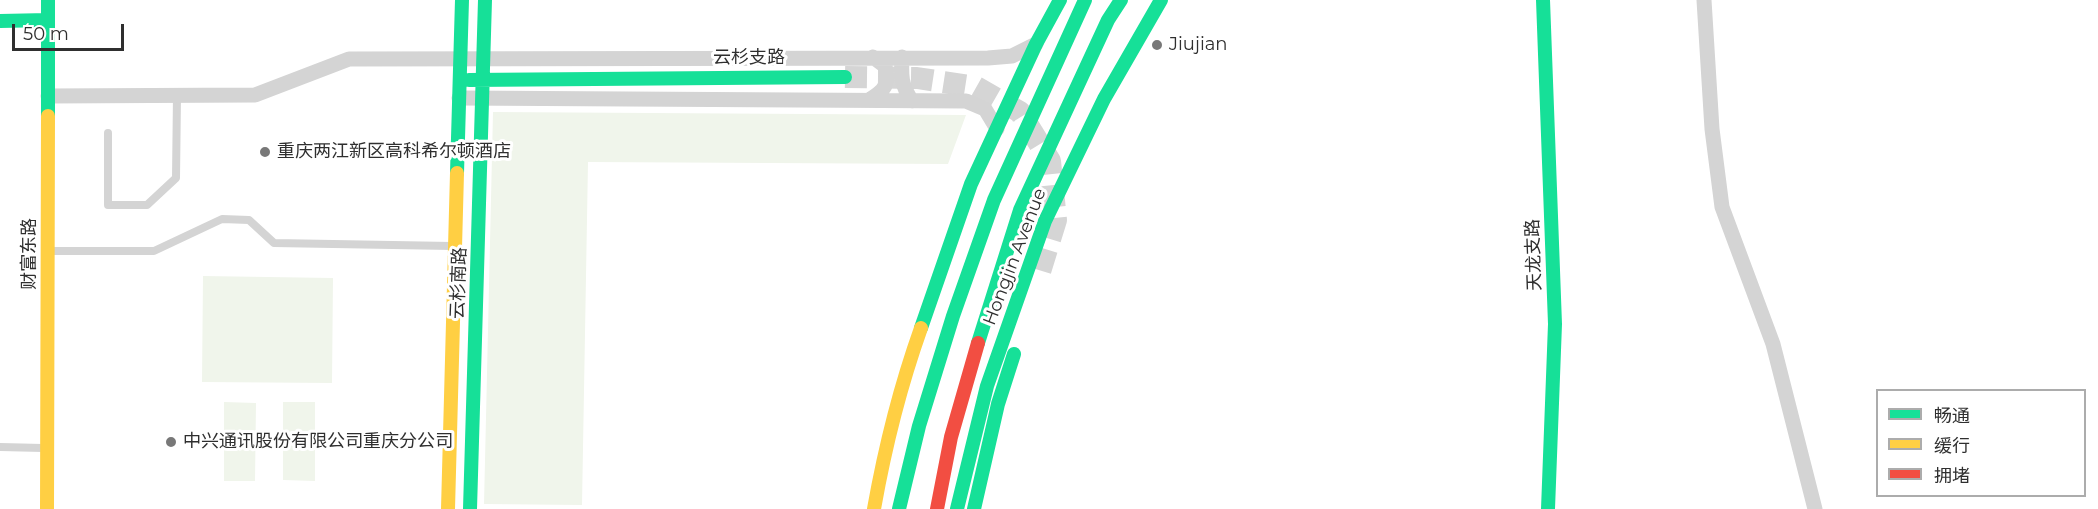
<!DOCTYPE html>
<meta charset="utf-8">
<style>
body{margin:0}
#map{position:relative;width:2098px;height:509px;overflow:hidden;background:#fff;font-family:Montserrat,"Noto Sans SC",sans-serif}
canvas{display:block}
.legend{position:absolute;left:1876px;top:389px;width:210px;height:108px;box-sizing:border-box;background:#fff;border:2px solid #acacac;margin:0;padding:8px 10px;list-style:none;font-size:18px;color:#2f2f2f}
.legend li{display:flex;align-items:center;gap:12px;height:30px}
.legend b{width:30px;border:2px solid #acacac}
.scale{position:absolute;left:12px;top:24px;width:112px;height:27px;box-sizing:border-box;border:3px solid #2f2f2f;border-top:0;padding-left:8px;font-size:18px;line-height:21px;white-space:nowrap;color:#2f2f2f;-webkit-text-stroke:4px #fff;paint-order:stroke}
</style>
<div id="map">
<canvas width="2098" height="509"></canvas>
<ul class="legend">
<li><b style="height:8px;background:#16e098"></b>畅通</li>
<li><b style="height:8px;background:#ffcf43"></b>缓行</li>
<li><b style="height:8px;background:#f24e42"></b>拥堵</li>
</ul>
<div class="scale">50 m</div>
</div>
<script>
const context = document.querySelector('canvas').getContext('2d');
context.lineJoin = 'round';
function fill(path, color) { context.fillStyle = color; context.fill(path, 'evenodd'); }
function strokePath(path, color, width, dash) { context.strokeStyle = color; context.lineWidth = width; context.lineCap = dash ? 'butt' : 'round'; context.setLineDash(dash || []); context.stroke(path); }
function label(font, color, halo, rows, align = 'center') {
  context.font = font + ' Montserrat,"Noto Sans SC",sans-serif'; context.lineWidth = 6; context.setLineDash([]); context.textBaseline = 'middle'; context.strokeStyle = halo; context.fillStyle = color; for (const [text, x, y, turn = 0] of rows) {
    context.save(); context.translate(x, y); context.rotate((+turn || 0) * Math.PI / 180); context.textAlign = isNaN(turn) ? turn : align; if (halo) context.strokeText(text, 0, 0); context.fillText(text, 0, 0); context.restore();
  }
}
fill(new Path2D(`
 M493 112 966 115 948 164 588 162 582 505 484 504Z
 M203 276 333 278 332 383 202 382Z
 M224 402 256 403 255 481H224Z
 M283 402H315V481L283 480Z`), '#f0f5eb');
strokePath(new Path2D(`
 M845 77 917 78 976 87 1020 112 1050 161 1056 220 1039 275`), '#d5d5d5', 22, [22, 11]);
strokePath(new Path2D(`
 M108 133V205H147L176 178 177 95
 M49 251H154L222 219 249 220 274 243 452 246
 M0 447 43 448`), '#d4d4d4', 8);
strokePath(new Path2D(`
 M1704 0 1712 129 1722 207 1773 344 1815 509
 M902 57C901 76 901 85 912 101
 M48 96 255 95 349 59 988 58 1012 56 1036 44
 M459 98 966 101 985 109 997 129
 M869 100C885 90 889 86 885 66L873 57`), '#d4d4d4', 15);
strokePath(new Path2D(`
 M1543 0 1555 324 1548 509
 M0 21 48 20
 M469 80 845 77
 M48 116V0
 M457 173 462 0
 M921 328 971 184 1036 44 1060 0
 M978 343 1020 210 1108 20 1121 0
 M470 509 485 0
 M899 509 919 426 953 316 994 200 1085 0
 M957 509 987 386 1045 221 1104 99 1161 0
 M974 509 998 404 1014 354`), '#16e098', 14);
strokePath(new Path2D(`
 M47 509 48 116
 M448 509 457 173
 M874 509C885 447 900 387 921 328`), '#ffcf43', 14);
strokePath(new Path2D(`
 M937 509 951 437 978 343`), '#f24e42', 14);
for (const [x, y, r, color] of [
 [1157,45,6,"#787878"],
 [265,152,6,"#787878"],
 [171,442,6,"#787878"]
]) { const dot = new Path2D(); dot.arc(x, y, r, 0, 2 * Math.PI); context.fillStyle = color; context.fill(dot); strokePath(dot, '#fff', 2); }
label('18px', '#2f2f2f', '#fff', [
 ["Jiujian",1169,45],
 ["重庆两江新区高科希尔顿酒店",277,152],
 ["中兴通讯股份有限公司重庆分公司",183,442]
], 'left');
label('18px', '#2f2f2f', '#fff', [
 ["云杉支路",749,58],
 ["财富东路",30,254,-90],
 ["天龙支路",1534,255,-92],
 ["Hongjin Avenue",1015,257,-69],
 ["云杉南路",459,283,-88]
]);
</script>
